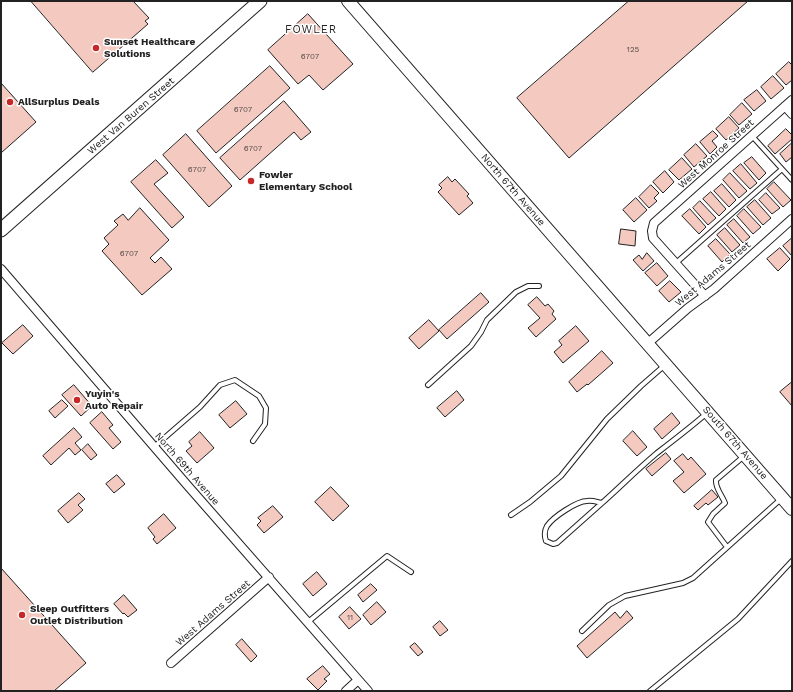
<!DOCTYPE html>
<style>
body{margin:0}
#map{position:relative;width:793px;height:692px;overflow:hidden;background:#fff;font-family:"Work Sans",sans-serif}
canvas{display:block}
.frame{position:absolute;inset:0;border:2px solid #222;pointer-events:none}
</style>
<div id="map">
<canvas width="793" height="692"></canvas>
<div class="frame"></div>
</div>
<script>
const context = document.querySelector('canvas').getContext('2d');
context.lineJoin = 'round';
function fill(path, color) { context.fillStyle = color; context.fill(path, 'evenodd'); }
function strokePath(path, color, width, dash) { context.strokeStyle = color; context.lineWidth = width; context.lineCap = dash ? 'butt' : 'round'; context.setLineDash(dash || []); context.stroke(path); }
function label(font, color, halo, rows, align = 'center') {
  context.font = font + ' "Work Sans",sans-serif'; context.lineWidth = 3; context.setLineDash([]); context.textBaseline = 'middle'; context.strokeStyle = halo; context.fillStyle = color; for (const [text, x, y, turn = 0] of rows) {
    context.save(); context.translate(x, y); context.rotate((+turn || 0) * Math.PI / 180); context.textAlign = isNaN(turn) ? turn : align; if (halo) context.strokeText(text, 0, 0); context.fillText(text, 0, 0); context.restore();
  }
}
const building = new Path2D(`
 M31 1H133L149 18 145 21 148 24 93 72Z
 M629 1H748L569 158 517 98Z
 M308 14 353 64 323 90 309 75 298 84 268 50Z
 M789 62 792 65V80L786 85 776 74Z
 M270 66 290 88 216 153 197 131Z
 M773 76 784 88 771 99 761 87Z
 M1 83 36 122 1 153Z
 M757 90 766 101 754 111 744 100Z
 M284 101 311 132 301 140 294 132 240 180 220 158Z
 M742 103 752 114 739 125 730 115Z
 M729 117 739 128 726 140 716 129Z
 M786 129 792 135V139L775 154 768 146Z
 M713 131 718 136 712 141 717 147 710 154 700 142Z
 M186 134 232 186 209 207 163 155Z
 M792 143V157L786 162 780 154Z
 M696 144 707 156 694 167 684 155Z
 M752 157 766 173 759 180 744 163Z
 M682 158 692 169 679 180 669 170Z
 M156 160 168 173 154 184 184 217 172 228 131 182Z
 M741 164 757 183 750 189 733 171Z
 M665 171 674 182 663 193 653 182Z
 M730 173 747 191 739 198 723 180Z
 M448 177 452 182 455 179 469 194 467 196 473 203 459 215 438 192 442 188 439 185Z
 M774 182 791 200 783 207 767 189Z
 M722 184 736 200 729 207 714 191Z
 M651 185 659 193 654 198 657 201 649 208 639 197Z
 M711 192 726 209 719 216 703 199Z
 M766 193 780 208 772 214 759 200Z
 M636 198 647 210 634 222 623 210Z
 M755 200 771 218 763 225 747 207Z
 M700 201 716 218 708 225 693 208Z
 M140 208 169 240 150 258 155 263 161 257 172 269 142 295 102 251 109 244 104 238 118 225 114 221 123 214 128 220Z
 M690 209 706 227 699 234 682 216Z
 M744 209 761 227 753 234 737 216Z
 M734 219 750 237 743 243 727 225Z
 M725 228 740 245 732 252 717 235Z
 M621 229 636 231 635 246 619 244Z
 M792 238V256L783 246Z
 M716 239 730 254 722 262 708 246Z
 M780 248 790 259 778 271 767 259Z
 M647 253 654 261 643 271 633 260 639 255 642 259Z
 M657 263 668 276 657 286 645 273Z
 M670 281 681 292 669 302 659 291Z
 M481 293 489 302 447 339 439 330Z
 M537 297 545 306 548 304 554 311 552 314 556 319 536 337 528 328 540 318 528 305Z
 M429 320 439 331 419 349 409 338Z
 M23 325 33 336 13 354 2 343Z
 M576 326 589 341 563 363 554 352 562 345 559 341Z
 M602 351 613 363 588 385 587 384 577 392 569 382Z
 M792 382V406L780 392Z
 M74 385 92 406 81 416 62 395Z
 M457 391 464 400 445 417 437 408Z
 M62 400 68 406 55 418 49 411Z
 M236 401 247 414 230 428 219 415Z
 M102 412 113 425 109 428 121 442 113 449 90 423Z
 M672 413 680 423 662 439 654 429Z
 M74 428 82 437 75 443 81 450 75 455 69 448 51 465 43 456Z
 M633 431 647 447 637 456 623 441Z
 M200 432 214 448 197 463 186 451 192 446 189 442Z
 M88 444 97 455 91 460 82 450Z
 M666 453 671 459 652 476 646 469Z
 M683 454 688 460 691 457 706 474 684 493 673 481 684 472 674 461Z
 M117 475 125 484 114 493 106 484Z
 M331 487 349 506 333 521 315 502Z
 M712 490 718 497 708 505 706 503 698 510 694 506Z
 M79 493 85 499 78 505 83 510 68 523 58 511Z
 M273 506 283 517 264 533 257 525 261 521 258 518Z
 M164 514 176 528 157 544 153 539 155 537 148 528Z
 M1 568 86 663 54 691H1Z
 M317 572 327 584 313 596 303 584Z
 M371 584 377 590 363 602 358 595Z
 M124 595 137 610 128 617 124 613 123 614 114 604Z
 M377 602 386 612 371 625 363 615Z
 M350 607 361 619 349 629 339 617Z
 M627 611 633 618 587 658 577 646 615 612 620 618Z
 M440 621 448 630 440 636 433 627Z
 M242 639 257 656 251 662 236 645Z
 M415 643 423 652 418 656 410 647Z
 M323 666 330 674 324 679 327 681 318 690 307 679Z`);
fill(building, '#f3c9c0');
strokePath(building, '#222', 1);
const lane = new Path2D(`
 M752 136 792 180
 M676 263 782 169
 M428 385 471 346 481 332 487 320 516 292 528 286H539
 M154 447 200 407 220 385 235 380 259 396 266 408 265 424 253 441
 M602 503C597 502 592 500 587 501 577 501 553 517 547 526 544 531 544 535 546 541L553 544 557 543 602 503C621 486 638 469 657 453 674 440 691 427 707 413
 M511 515 530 502 561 476 607 419 641 386 665 365
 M727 547 708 522 713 514 725 503C722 495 715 488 716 480L743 457
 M308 622 387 556 411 572
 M582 631 609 605 625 596 683 583 693 578 782 498
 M650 691 738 619 792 561`);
const street = new Path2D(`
 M785 106 792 114
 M1 269 188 486 368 691
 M705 296 653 238 652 231 654 223 792 100
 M647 344 688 308 714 289 792 219
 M171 663 269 577
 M346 691 358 680`);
const secondary = new Path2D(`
 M348 1 792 509`);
const primary = new Path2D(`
 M1 230 260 1`);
strokePath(lane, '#222', 6);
strokePath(street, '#222', 10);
strokePath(secondary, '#222', 14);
strokePath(primary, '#222', 15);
strokePath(lane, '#fff', 4);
strokePath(street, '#fff', 8);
strokePath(secondary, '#fff', 12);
strokePath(primary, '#fff', 13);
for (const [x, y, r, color] of [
 [96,48,4,"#c62828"],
 [10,102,4,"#c62828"],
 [251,181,4,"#c62828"],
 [77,400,4,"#c62828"],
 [22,615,4,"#c62828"]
]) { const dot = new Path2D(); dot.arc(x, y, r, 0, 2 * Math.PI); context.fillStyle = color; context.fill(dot); strokePath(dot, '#fff', 1.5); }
label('8px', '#564c4a', null, [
 ["125",633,50],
 ["6707",310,57],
 ["6707",243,110],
 ["6707",253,149],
 ["6707",197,170],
 ["6707",129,254],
 ["11",350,618]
]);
label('bold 10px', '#222', '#fff', [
 ["Sunset Healthcare",104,42],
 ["Solutions",104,54],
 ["AllSurplus Deals",18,102],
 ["Fowler",259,175],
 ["Elementary School",259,187],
 ["Yuyin's",85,394],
 ["Auto Repair",85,406],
 ["Sleep Outfitters",30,609],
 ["Outlet Distribution",30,621]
], 'left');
label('10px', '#222', '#fff', [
 ["West Van Buren Street",131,116,-41],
 ["West Monroe Street",716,154,-42],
 ["North 67th Avenue",513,190,49],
 ["West Adams Street",713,274,-40],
 ["South 67th Avenue",735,443,49],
 ["North 69th Avenue",187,469,49],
 ["West Adams Street",213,613,-41]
]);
context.letterSpacing = '1px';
label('11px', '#222', '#fff', [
 ["FOWLER",311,30]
]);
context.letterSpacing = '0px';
</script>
